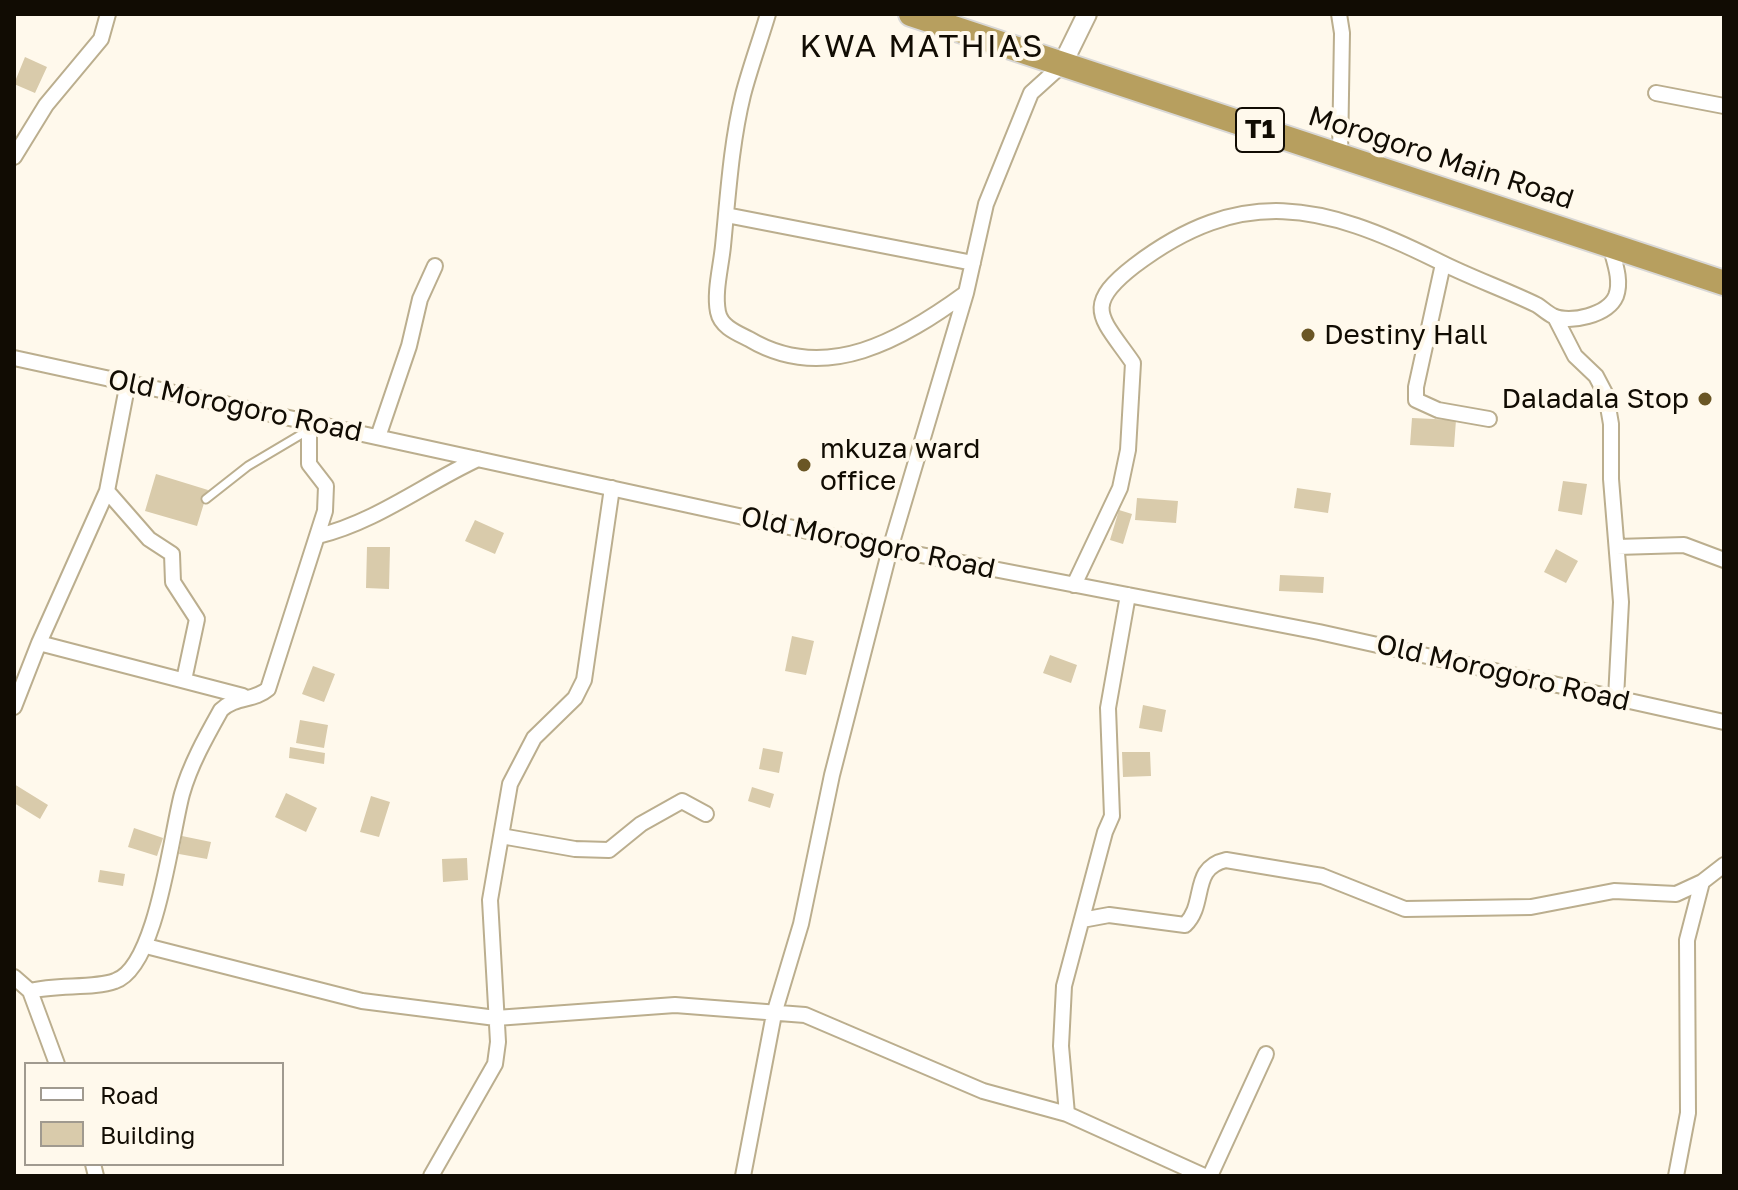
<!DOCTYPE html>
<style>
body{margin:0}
#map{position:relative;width:1738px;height:1190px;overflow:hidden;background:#fff9ec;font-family:"Golos Text",sans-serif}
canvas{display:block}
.frame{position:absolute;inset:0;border:16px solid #110c03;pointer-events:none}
.legend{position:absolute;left:24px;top:1062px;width:260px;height:104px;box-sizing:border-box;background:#fff9ec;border:2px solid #a09a8f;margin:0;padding:10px 14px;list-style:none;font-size:24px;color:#110c03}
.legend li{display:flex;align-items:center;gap:16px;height:40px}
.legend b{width:40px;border:2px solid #a09a8f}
</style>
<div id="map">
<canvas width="1738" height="1190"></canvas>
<div class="frame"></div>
<ul class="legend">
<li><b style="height:10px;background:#fff"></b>Road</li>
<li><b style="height:22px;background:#d9cbab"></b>Building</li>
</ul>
</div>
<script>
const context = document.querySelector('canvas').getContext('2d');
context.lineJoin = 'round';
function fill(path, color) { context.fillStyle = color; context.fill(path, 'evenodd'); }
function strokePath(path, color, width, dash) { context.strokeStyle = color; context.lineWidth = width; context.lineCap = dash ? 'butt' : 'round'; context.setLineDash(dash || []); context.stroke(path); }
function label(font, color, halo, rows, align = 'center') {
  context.font = font + ' "Golos Text",sans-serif'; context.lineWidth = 8; context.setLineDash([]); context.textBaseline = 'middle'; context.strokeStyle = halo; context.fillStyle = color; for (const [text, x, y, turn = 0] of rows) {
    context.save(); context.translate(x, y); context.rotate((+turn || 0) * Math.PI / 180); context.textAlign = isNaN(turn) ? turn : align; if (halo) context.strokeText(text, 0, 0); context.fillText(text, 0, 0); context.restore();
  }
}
fill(new Path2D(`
 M25 57 47 67 35 93 14 84Z
 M1412 418 1456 420 1454 447 1410 445Z
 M156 474 208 490 197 526 145 511Z
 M1563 481 1587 484 1582 515 1558 511Z
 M1297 488 1331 493 1328 513 1294 508Z
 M1137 498 1178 501 1176 523 1135 520Z
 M1119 510 1132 514 1123 544 1110 540Z
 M475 520 504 533 495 554 465 541Z
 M367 547H390L389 589 366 588Z
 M1556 549 1578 561 1566 583 1544 572Z
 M1280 575 1324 577 1323 593 1279 591Z
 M792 636 814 641 806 675 785 671Z
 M1050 655 1077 665 1071 683 1043 673Z
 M313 666 335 674 324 702 302 694Z
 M1143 705 1166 710 1162 732 1139 728Z
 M300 720 328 725 324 748 296 743Z
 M290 747 325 753 324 764 289 758Z
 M763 748 783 752 779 773 759 769Z
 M1122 752H1150L1151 776 1123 777Z
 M14 784 48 805 40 819 14 803Z
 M752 787 774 794 770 808 748 801Z
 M286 793 317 808 306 832 275 817Z
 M371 796 390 802 379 837 360 832Z
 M134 828 163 838 157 856 128 847Z
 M182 836 211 842 207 859 179 854Z
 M467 858 468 880 443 882 442 859Z
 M100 870 125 874 123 886 98 882Z`), '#d9cbab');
const service = new Path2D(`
 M206 499 248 466 307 431`);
const minor = new Path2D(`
 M768 14C760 41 750 68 743 95 731 144 728 196 723 246 721 267 714 292 718 312 721 327 737 333 749 339 826 385 903 339 966 293
 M1339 14 1342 33 1340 156
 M1656 93 1724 106
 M14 157 46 105 101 39 108 14
 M726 215 973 263
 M1443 264 1416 387V400L1438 410 1489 419
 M1555 317 1575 356 1596 376 1606 395 1611 424V479L1621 602 1616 698
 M14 358 890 549 1319 632 1724 722
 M378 437 409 346 420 299 435 266
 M107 491 149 539 172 554 173 582 197 619 184 680
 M318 536C376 522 424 484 478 459
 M1617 547 1684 545 1724 560
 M1074 585 1120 488 1128 450 1133 363C1102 318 1081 307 1134 266 1242 184 1323 204 1436 260 1469 277 1504 289 1537 305 1542 308 1547 313 1553 316 1570 324 1608 315 1616 296 1622 280 1614 261 1610 245
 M39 643 243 696
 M14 707 39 643 107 491 128 382
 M501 836 575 849 609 850 641 824 682 801 706 814
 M1082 920 1109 915 1185 925C1207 904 1190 868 1226 860L1322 876 1405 909 1531 907 1614 891 1676 894 1702 882 1724 865
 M146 946 362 1001 496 1018 675 1005 805 1015 983 1091 1067 1114 1204 1176
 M14 977 30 991 57 1064
 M30 991C57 984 93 989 115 981 157 967 171 834 182 794 190 765 207 735 221 710 236 696 254 701 268 689L325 511 326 486 309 464V422
 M1067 1114 1061 1046 1064 986 1105 832 1112 816 1108 708 1128 595
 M93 1164 96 1176
 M431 1176 495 1064 498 1042 490 900 510 784 534 738 575 698 584 680 612 488
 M743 1176 774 1014 801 924 832 775 890 549 966 293 986 204 1031 93 1062 65
 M1210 1176 1266 1054
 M1676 1176 1688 1113 1687 940 1702 882`);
const tertiary = new Path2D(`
 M1062 65 1087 14`);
const trunk = new Path2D(`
 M911 14 1724 283`);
strokePath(service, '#bbae8e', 11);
strokePath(minor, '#bbae8e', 18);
strokePath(tertiary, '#bbae8e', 22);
strokePath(trunk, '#d9d8d7', 28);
strokePath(service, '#fff', 7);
strokePath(minor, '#fff', 14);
strokePath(tertiary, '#fff', 18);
strokePath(trunk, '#b79f5f', 24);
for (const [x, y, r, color] of [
 [1308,335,8,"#6a5625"],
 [1705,399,8,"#6a5625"],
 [804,465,8,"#6a5625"]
]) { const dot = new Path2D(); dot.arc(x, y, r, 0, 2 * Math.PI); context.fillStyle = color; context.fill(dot); strokePath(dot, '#fff9ec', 3); }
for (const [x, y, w] of [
 [1260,130,48]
]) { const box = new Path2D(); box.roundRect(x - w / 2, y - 22, w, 44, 6); context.fillStyle = '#fff9ec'; context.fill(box); strokePath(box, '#110c03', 2); }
label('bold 26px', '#110c03', null, [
 ["T1",1260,130]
]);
label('28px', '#110c03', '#fff9ec', [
 ["Morogoro Main Road",1441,158,18],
 ["Old Morogoro Road",235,406,12],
 ["Old Morogoro Road",868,543,12],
 ["Old Morogoro Road",1503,673,13]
]);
label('28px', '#110c03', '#fff9ec', [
 ["Destiny Hall",1324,335],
 ["Daladala Stop",1689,399,"right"],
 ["mkuza ward",820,449],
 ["office",820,481]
], 'left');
context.letterSpacing = '2px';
label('32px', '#110c03', '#fff9ec', [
 ["KWA MATHIAS",922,47]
]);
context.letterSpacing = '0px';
</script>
